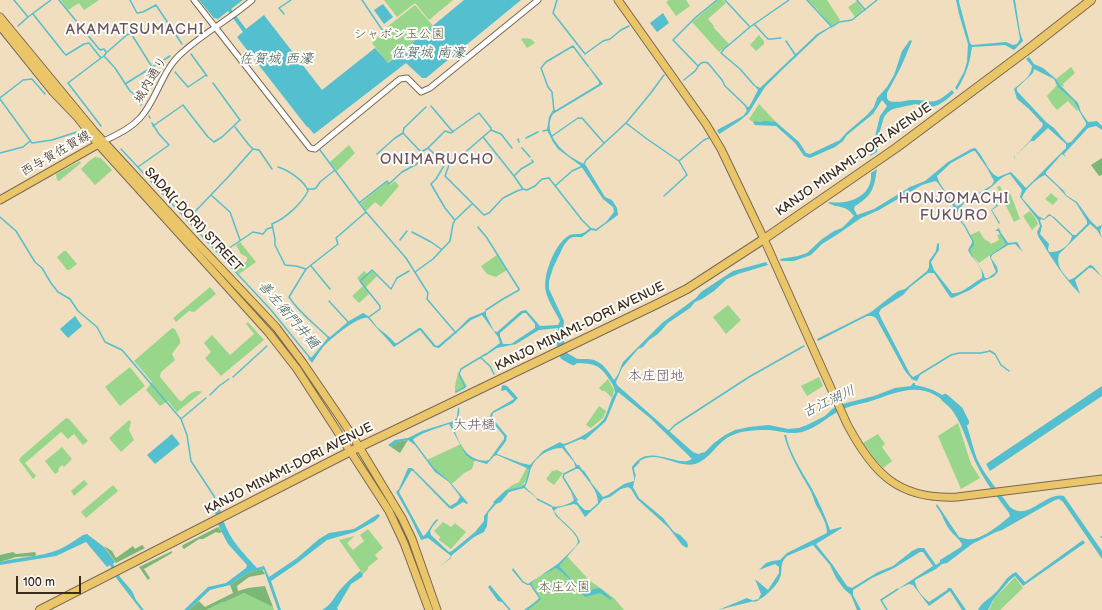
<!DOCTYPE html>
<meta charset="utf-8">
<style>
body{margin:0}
#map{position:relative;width:1102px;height:610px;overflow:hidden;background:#f0debe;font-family:"Balsamiq Sans",sans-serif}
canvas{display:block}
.scale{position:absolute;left:16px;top:576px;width:65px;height:18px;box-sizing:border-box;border:2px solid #3b2a1e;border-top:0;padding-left:5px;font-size:12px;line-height:14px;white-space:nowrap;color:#3b2a1e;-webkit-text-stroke:3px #fdfcf7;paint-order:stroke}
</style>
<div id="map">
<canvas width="1102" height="610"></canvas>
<div class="scale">100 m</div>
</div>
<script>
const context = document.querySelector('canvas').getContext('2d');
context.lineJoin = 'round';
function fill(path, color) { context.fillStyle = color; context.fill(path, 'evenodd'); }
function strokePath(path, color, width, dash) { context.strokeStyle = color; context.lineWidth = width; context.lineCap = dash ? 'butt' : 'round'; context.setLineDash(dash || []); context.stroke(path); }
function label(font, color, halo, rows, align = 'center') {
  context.font = font + ' "Balsamiq Sans","Klee One",sans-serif'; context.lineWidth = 4; context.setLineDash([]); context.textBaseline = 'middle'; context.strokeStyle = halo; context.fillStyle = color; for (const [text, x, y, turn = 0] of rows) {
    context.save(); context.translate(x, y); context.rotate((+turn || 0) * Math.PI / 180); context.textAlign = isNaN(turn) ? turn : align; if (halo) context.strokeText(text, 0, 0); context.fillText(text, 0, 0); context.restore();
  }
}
fill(new Path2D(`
 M61 0H99L84 10 79 3 68 10Z
 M384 0H453L429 20 415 3 397 17Z
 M669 0H686L690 6 676 16 666 2Z
 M718 0H723L726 3 708 19 714 26 713 27 729 44 719 52 692 22Z
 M808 0H827L840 20 831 26 817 9Z
 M857 1 863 10 855 17 848 7Z
 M415 5 433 26 387 63 372 43 384 32 383 30Z
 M759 35 764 41V44L756 51 750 45Z
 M524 38 531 39 535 43 527 48 521 39Z
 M1071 67 1075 73 1063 84 1064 87 1060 85 1056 79Z
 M1057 85 1073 100 1078 110 1077 111 1068 101 1057 110 1051 103 1047 96Z
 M759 104 776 122C769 122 761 123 755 121L753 122 749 119Z
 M349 145 355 153 337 171 330 162Z
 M95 157 101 158 112 170 95 185 81 169 89 161Z
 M80 161 81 163 59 181 57 180 56 174Z
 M395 181 399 186 381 207 375 202 366 211 361 203 386 182 390 185Z
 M1000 186 1003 192 1009 190 1020 219 1014 222 997 187Z
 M1051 193 1058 199 1053 205 1045 199Z
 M1030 211 1036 219 1038 224 1032 230 1023 216Z
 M979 231 985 240 988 241 991 244 999 240 997 235 1000 234 1007 243 979 263 970 253V250C974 244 974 242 970 235Z
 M240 242 256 262 239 274 232 267 235 264 240 266 247 261V257L241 254 236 245Z
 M64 251H66L77 264 69 270H67L57 257Z
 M497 255 507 270 496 277 487 274 481 266Z
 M364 271 367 274 372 271 377 276 366 287 370 293 359 303 352 296 363 286 357 278Z
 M210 287 216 294 194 312 189 311 176 322 173 318Z
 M728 305 741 320 726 334 713 317Z
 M248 322 264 340 221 376 205 358 211 352 204 343 212 335 230 355 254 334 246 324Z
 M172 328 175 329C183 346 182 339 172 354L175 360 161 372 160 377 180 401H182C188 396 194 388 202 392L177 412 168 401 160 406 146 390 152 382 134 361Z
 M130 367 145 386 120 406 105 387Z
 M458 373 460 374 467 386 455 393V386Z
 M819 377 823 386 807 396 801 386Z
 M608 379 614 390 612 398 605 391H602L599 388Z
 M599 406 606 411 603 418 591 428 586 425Z
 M66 418 69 419 88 441 83 445 74 434 68 439 61 432 25 463 36 476 33 479 19 460 21 457Z
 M129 420 131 422 129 430 134 440 121 452 109 438Z
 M958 423 971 464 980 478 961 489 938 436Z
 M878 434 885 444 882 447 892 461 883 468 875 459 863 443Z
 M461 444 466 454 475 459 472 469 464 473 452 484 433 468 427 460Z
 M62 447 72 459 64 467 62 465 58 469 59 471 55 474 45 461Z
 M527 467 529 469C525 487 523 487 506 490L511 486 519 482Z
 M557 470 563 473 554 485 546 479 552 471Z
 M84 480 88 484 74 496 71 491Z
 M113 485 118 491 86 518 81 512Z
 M443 522 451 527 455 523 466 532 451 549 439 540 440 537 434 531Z
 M368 529 383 548 375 555 378 559 368 567V569L363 574 339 540 355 536 347 543 353 550 364 541 360 535Z
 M567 556 589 580 614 598 624 610H526L539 598 530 584C542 574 556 567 567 556Z
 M1015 577 1023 588 1000 610H989L994 599Z
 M244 593 273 607 274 610H206L222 601 225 602Z`), '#98d68c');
fill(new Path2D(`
 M1102 158V175L1099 176 1091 165Z
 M408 440 400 453 391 447 397 442Z
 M218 527 222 532 219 533 216 532 203 539H199L184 549 182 547 183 545Z
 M142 545 145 548 116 563 104 546 112 551 116 558 133 546 135 549Z
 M172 551V553L144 569 150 578 148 580 139 567Z
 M13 552 16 554 35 552 36 554 35 556 16 557 0 562V555Z
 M262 569 265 574 249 577 237 586 238 591 248 588 265 586 273 607 244 593 225 602H222L206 610H189L199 601 205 607 233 593 230 585 248 573Z`), '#7ab778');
fill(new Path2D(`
 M199 0H243L231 9 246 29 264 15 322 90 375 48 388 63 464 0H521L426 78H422L406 63 314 134 308 127H307L237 37 243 32 228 11 218 19 214 18Z
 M956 0H959V2L970 43 972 45 1006 42 1013 45 1017 44 1020 39 1013 0H1015L1020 32 1023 41 1014 50 1005 45 972 47C969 67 966 74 957 90L955 88 964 72 967 62 968 44 959 14Z
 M383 4 393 17 384 24 374 10Z
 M663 13 669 23 657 32 650 23Z
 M831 26H833L819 35 783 69 765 87 748 114 738 122 719 134 717 130 743 116 747 111 745 106 749 107 758 90 753 84 760 88 817 34Z
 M910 40 912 41 901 67 887 93V98L889 101C897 103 903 101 911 100 934 99 931 108 952 90L954 93 946 100 938 105 928 108 916 104 893 109 888 112 884 117 878 138 877 152 870 156 880 116 887 106 882 100 873 114 847 135 843 141 835 147 810 158 804 156 795 143 776 126 755 125 753 122 755 121 760 122 765 121 776 122 799 142 806 153 810 154 840 140 846 133 867 115 874 107 877 98 887 87 894 75 902 51Z
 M1029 57 1034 64 1043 68 1056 79 1060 85 1078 103 1081 112 1088 122 1097 121 1102 126V130L1096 126 1088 128 1064 154 1066 157 1062 154 1046 172V174L1064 191 1066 195 1077 202 1090 220 1097 227 1102 225 1100 231 1102 238 1097 230 1090 224 1059 254C1056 266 1062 272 1069 280L1074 278 1090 265 1093 266 1102 277 1092 268H1089L1075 280 1080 294C1063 277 1051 257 1038 236L1037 232 1040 226 1038 220 1020 197 1022 190 1010 174C998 178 997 184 987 190 989 197 995 200 998 206L992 210 1000 223 999 224 991 210 996 206V204L985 191C971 197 963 201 956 215L965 225 974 242V245L970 250C973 260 982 266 985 278H988L996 272 990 257V255L1006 244 998 231H995L999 228 1001 233 1008 243 1017 242 1023 252 1015 244 1008 245 992 255 991 258 997 267 998 272 993 277 983 281 970 290 952 298 950 297 934 273H928L910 287 903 295 881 309 879 313 881 318 910 374 913 377 921 373 917 381 911 379V378L905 371 876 318 872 316H867L818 341 817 339 871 312 898 291 905 289 927 271 929 267V261L936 251 937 244 939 243V250L931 262 934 270 952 293C961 295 973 283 982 278 984 267 972 259 968 250L972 243V241L964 226 955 215C956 206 943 190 937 182L935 181 922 185 879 210 861 218 838 234 822 244 811 255 794 261H781L780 259 798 256 807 253 822 239 834 231 842 228 854 216C845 204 840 209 828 203L830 202C849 205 873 196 871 173L877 169C874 189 872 196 855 206L854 209 857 215 874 209 910 187 925 181 948 162 971 149 975 148C984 156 988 173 998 177L1011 172 1026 188 1066 148V144L1048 128 1034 141H1031L1015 156V158L1018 162 1014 157 1030 141 1033 136 1042 127 1043 124 1028 108 1017 99 1014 89C1021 82 1031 78 1032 66L1026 59ZM1034 69 1054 79 1058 87 1073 100 1086 123V125L1071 142 1067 143 1054 128 1046 122 1017 91V88L1033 73ZM973 151H975L987 168 994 181 992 185 956 207 939 182 937 176 951 163ZM1045 175 1058 187 1066 196 1076 203 1087 221V224L1076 235H1073L1054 217 1049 214 1044 219 1038 216 1022 198C1024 190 1037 178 1045 175ZM1049 216H1051L1072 236C1070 246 1059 253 1049 252L1048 249 1049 244 1040 234 1042 226 1040 221 1041 219 1044 220Z
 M587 65H588L603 84 553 114C540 134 567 158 585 164L605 197 612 200 617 208 618 215 596 231 591 230 582 237H573L569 239 564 245 553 268 549 281V289L564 321 562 342 558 344V328L539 330 516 344 497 348 485 356 484 355 500 343 498 337 482 315 471 320 439 348 434 347 420 330 394 347C386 337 376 328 368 318 359 315 330 339 323 347 319 352 316 357 312 363L308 358 312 357 327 339 328 336 330 337 349 321 363 313C371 317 372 321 377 327 383 332 389 336 395 343H397L419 328H421L436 346 439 345 458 329 469 318 484 312 486 310V315L494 331 497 332 521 311 526 310 540 326 558 325 560 321C556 313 548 301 546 292 542 277 554 245 568 236 572 233 579 235 583 233 586 232 588 229 591 228L596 229 606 222 614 212 613 207 603 199 581 166 558 149 553 142 547 130 549 117 553 110H556L599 84V82ZM523 313H526L535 324V328L511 344H503L500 336V333Z
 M766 262 768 265 738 274 727 279 714 291 702 299 695 302 690 308 668 323 658 334 649 340 643 347 638 349 633 355 622 368 616 382 617 385 693 452 698 454 705 452 714 443 725 435 735 430 749 427 769 425 788 429 799 428 807 425 825 416 832 409 846 403 874 396 895 388 911 386 913 383H915V385C933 388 953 398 962 415 969 427 972 446 977 459 985 476 999 491 1010 507 1029 522 1045 491 1064 496L1102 551V559L1063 502 1059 499 1055 500 1002 530 996 532 972 544 947 563 942 564 936 569 915 580C915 589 923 597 929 602L947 590 948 588H951L966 610H962L950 591 929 606 913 585 909 584 898 589 933 566 923 552H920L894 568 872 578 853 590V595L861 610H857L851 595 844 589 836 578 830 565 813 545 787 556C778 565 784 571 779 580 776 586 764 598 758 600L761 594 755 579 768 590 779 573V567L775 564 759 570 766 563 772 561 780 560 787 553 827 533C827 523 821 514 816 505 814 500 812 493 809 488 799 471 789 454 784 435H786C790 454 801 470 811 487 818 500 825 515 830 530L841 527 842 528 816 544 832 564 847 586 852 588 878 572 893 566 912 551 918 548H924L936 565 940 562V560L961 547 962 544C959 538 953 535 949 529 944 522 942 513 936 506L937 504 959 537C963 538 968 540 972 539 984 538 1001 524 1010 516L1009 513C999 499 988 486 980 471 965 444 963 411 935 395 913 383 891 395 871 401 858 405 845 406 834 414 824 420 814 429 802 432 791 435 780 431 769 430 758 430 744 430 733 435 718 440 710 460 695 464 674 469 652 443 633 468L635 478 633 487 639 498 663 518 674 532 680 535 687 542 688 546 687 548 682 545 669 528 637 499 631 489 628 487 621 489 610 497 603 499 599 504 585 517 577 505 574 504 557 508 554 511C561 522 576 529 580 542L559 566 583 593H586L594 589 600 588 612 599 611 600 600 593 585 597C575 587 567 575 556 568L538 577 531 584 541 599 528 610H524L538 600 539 598 530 585H527L522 582 512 570 513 568 523 581 528 584 558 564 576 546 578 542 577 538 572 531 556 516 551 506C557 508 569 505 574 500L571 492C575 498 579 506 585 510H590L598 503C598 490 587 479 579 469H576L574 462 562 448C549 448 536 456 531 468 529 474 528 482 525 487L538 499 524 488 509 492 501 502 496 504 488 513 487 526 484 532 474 537 452 555 450 559 439 567 449 559 451 556 428 538 421 540 410 517 396 492 399 489 408 468H412L450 506 457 502 460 497 459 495 449 482 435 472 415 445 408 440 397 442 391 447 388 445 395 440 408 438 422 431 454 421 457 417 458 408 459 407C460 415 458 421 452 425 456 433 459 444 465 451 469 457 482 463 489 460L504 439V436L489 418 492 412 514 399 506 390 501 391 502 386 503 385 507 386 518 398 513 403 493 413 492 418 507 436 506 441 497 453V454L521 463 530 465 543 451 560 442 563 444C574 442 600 427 605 417 609 409 610 400 615 393 615 388 612 383 609 379 593 352 576 372 562 357L566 355C575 362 584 357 594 360 603 363 609 372 614 380 619 375 620 368 623 362L662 323 696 298 701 292 733 271ZM618 392 650 418 692 459C677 469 649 441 632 467L634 478V481L624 484 608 495 603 497 589 480 579 465H577L564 446 581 439 585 440 606 421ZM449 424 466 455 473 460 487 464 494 456 497 455 529 469 525 484 520 487 506 490 493 502 494 503 484 516V521L475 532 452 551 449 552 431 535 430 531 433 526 438 520 437 519C431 524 428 534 423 536L399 492 411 471H413L449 508 452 509 463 502 467 504 468 503 450 482 434 468 413 440C417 434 441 427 449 424Z
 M75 316 82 326 68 338 60 329Z
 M1102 386V396L990 471 986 464Z
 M172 434 180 444 155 464 147 455Z
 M220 509C227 537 238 547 257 568L264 566 269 577 297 558 319 539 329 533 354 529 378 514 380 516 375 521 355 532 327 540 296 564 271 581 281 610H278L264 570 262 569 248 573 230 585 210 590 189 610H184L208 587 226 583 246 568 247 565 228 544 219 527 215 512Z
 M87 534 104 547 115 562 113 564 120 577 132 591 136 600 144 610H141L117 579 110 565 107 567 86 542 56 556 0 565V562C19 557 40 557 58 550 67 546 75 540 83 535Z
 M1083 540 1085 543 1023 586 1015 576 1010 580 993 600 988 610H978C982 602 988 600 994 594 1002 587 1006 576 1016 572L1025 582Z
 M360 571 363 574 362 577 351 584 337 608 338 610H322C331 605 333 599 339 591 345 584 352 577 360 571Z
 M490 585 511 610H509L502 602 498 601 488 587Z
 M747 598 754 601 718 610Z`), '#54bfce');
strokePath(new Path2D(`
 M14 0 28 17 51 0
 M59 0 99 49 101 50 104 49 106 52
 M130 0 137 13 143 12 156 5 182 44
 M362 0 383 31
 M557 0 553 13 585 54 603 41 610 39 621 30 629 26
 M725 0 750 27 724 49 721 53 740 69 754 85
 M807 0 831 26
 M857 0 865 10
 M33 14 64 53 66 55 84 44 89 43 101 58
 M284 14 279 8 291 0
 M754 24 768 39H771L781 38
 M18 26 28 17
 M750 27 789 0
 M831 27 839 22 852 20 877 0
 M786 41 796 56
 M191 54 207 76
 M104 56 115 68 130 91 135 95 141 105
 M698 66 673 40 696 17 717 0
 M175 72 188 87 206 75
 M684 80C687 77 692 74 695 71 699 66 700 60 708 63L722 80 725 86 746 106
 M125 84 170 56
 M0 98 23 80 32 79 45 94
 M0 99 32 143 52 140 77 132
 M431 106 453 132
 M426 107 404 128 403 133 421 152 428 148 445 131 451 133 479 113 491 128V130L501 134 512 148
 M554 111 552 92 548 87 541 68 546 62 573 46 588 66
 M149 116 150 118
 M626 123 650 94 664 75
 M101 126 68 83 101 58 104 56 106 53 128 34 132 35 152 67
 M153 126 183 105 208 137 214 142 222 137 240 120 213 83
 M235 127 249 145 253 149 259 150 272 169
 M491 130 455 161 454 160 449 165 445 176 484 215 489 213 503 198 517 191 523 189 527 190 535 186 542 179 549 178 582 220 591 229
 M543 131 548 130
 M552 136 578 118H582L604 143
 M483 137 514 176
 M526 138 538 132
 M518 139 519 142
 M428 148 445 164 436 179 431 184 445 208 454 219
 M522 148 530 157
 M121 149 271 310 310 358
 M320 150 366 212 336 238 338 244 306 269 289 297C300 314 314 323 328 337
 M0 153 23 147 30 141
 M377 154 395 138 403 133
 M679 161 704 140 711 137
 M138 167 169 145 159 134 152 123
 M278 167C288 170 305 181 308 191 302 203 285 219 272 224L275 239V245L285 265 296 266 306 269
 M555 186 572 171 583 166 586 160 626 123 647 139 679 161 687 175 664 196
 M308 189H314L316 188 320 182 335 170
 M523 189 514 176 521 169 533 162 532 160
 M211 195 230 212 240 240
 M791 198 802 191 813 195
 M951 200 956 207
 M359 203 387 181 389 184 402 172 417 164 421 152
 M366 212 406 258 428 293 427 299 456 333
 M0 217 16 231 35 262 42 268 51 283 58 292 70 299 78 311 97 327 105 342 122 350 181 419 187 435 191 461 214 496 217 509
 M187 220 229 176 253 149
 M478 227 487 238 519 289V290L503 299 486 310
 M412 232 431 242 441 249
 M400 240 407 231
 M219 255 253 232 263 234 267 229 273 227
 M311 266 330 289
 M415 272 433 259 450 241 453 224 455 220 472 204
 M329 301 349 323
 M369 317 380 309V306L360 281 372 270 391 289 397 278 409 271
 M481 358 490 366 494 374
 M920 374 951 355 959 353H981L990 351 995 354 1001 365 1009 371
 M233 377 267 346
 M456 392 465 387 459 374 461 369 486 354
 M210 395 219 386 229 379
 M181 419 206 398
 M669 431 675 425 749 377 804 346
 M576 468 564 474 563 477 577 500
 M583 471 590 481
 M635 476 633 468 639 462
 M537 499 551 506
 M1101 537H1102
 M754 601 758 600
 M887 610 881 600 898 589`), '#54bfce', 1.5);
strokePath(new Path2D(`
 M561 332 560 342 564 356 573 361
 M945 398 959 410 965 422`), '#54bfce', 8);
const minor = new Path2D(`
 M194 0 310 148 315 149 400 79 407 78 421 92 430 88 538 0
 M104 141C116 135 130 129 140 118 157 100 162 69 183 52 204 33 230 19 252 0`);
const major = new Path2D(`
 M618 0 706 124 721 149 764 239 847 424C873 473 898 500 957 497L1102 479
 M0 17 94 131 196 242 276 327 303 363 352 435 402 518 412 539 437 610
 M0 26 53 92 78 118 98 144 269 333 297 369 389 511 404 543 429 610
 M0 200 102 142`);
const highway = new Path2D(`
 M40 610 351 451 655 305 687 289 764 239 896 148 1026 51 1091 0`);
strokePath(minor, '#7a6956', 7);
strokePath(major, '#7a6956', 9);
strokePath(highway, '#7a6956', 10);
strokePath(minor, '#fff', 5);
strokePath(major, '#eac669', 7);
strokePath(highway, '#eac669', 8);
label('13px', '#575e3f', '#fdfcf7', [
 ["シャボン玉公園",399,35],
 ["本庄公園",564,588]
]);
label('13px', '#3b2a1e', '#fdfcf7', [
 ["城内通り",151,80,-59],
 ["西与賀佐賀線",56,154,-30],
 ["KANJO MINAMI-DORI AVENUE",854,160,-35],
 ["SADAI(-DORI) STREET",193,220,47],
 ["KANJO MINAMI-DORI AVENUE",580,327,-26],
 ["KANJO MINAMI-DORI AVENUE",289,469,-27]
]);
label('italic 14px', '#445e5c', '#fdfcf7', [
 ["佐賀城 南濠",428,53],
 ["佐賀城 西濠",276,59],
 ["善左衛門井樋",288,315,49],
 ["古江湖川",829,402,-25]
]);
label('14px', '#695464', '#fdfcf7', [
 ["本庄団地",656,376],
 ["大井樋",474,425]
]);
context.letterSpacing = '1px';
label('15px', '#695464', '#fdfcf7', [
 ["AKAMATSUMACHI",135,30],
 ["ONIMARUCHO",437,160],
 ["HONJOMACHI",954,199],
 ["FUKURO",954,216]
]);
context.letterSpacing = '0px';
</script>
